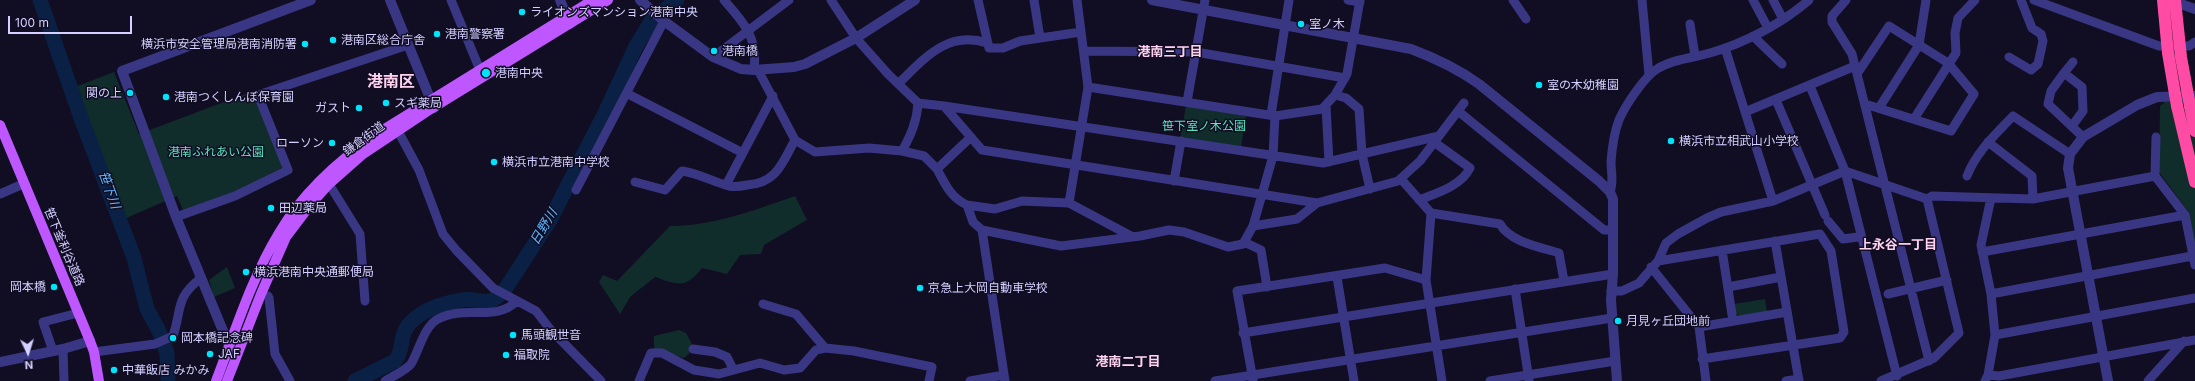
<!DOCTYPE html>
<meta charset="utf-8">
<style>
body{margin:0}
#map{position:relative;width:2195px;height:381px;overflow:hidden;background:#110d23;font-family:Inter,sans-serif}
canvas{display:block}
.north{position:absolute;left:8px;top:333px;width:40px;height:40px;-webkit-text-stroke:3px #110d23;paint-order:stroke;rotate:176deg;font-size:11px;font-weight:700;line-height:16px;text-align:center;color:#d4d0ff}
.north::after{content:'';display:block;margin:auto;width:14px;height:18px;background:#d4d0ff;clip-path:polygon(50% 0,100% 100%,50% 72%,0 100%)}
.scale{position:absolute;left:8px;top:16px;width:124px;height:18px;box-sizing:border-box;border:2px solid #d4d0ff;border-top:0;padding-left:5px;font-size:12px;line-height:14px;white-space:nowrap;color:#d4d0ff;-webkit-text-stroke:3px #110d23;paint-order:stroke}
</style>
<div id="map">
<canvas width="2195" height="381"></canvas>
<div class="north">N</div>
<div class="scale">100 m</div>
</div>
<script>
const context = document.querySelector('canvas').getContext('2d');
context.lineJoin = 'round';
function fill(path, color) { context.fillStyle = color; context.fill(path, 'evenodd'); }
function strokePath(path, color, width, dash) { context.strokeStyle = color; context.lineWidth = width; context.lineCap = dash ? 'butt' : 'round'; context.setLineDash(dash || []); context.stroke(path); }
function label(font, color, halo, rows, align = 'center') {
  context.font = font + ' Inter,"Noto Sans JP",sans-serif'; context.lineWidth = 3; context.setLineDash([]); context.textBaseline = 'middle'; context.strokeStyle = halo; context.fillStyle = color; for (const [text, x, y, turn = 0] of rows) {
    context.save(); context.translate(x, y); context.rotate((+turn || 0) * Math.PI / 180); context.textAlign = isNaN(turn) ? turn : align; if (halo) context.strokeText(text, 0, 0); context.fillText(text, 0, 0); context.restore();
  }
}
fill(new Path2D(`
 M114 72 139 134 253 91 283 167 233 193 183 210 177 196 124 219 75 87Z
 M2195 101V245L2188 211 2159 172 2160 106 2165 102Z
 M1186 106 1246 116 1241 147 1180 139Z
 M795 196 807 220 764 245 761 254 740 255 727 274 702 268C686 289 678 285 655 277L630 297 620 314 599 282 603 275 617 281 670 226C713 226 755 210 795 196Z
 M227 267 235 288 214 297 209 280Z
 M1765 299 1767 312 1739 316 1735 313 1734 304Z
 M679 330 686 333 692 344 689 354 684 358 654 349V336Z`), '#102d2c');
strokePath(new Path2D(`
 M40 0 81 118 134 258 147 309 159 331 167 353 168 381
 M355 381 395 361C405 349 398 335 411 322 424 309 444 303 462 300 482 297 485 310 504 291L550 220 605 113 636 46 652 20 677 0`), '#0a2145', 15);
strokePath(new Path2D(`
 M451 0 480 70
 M724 0C744 23 758 37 754 70
 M831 0 856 38 888 74 918 103 944 106 982 150 1317 203 1398 181 1420 161 1464 103
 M978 0 989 48H1003L1020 41 1081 32
 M1034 0 1040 38
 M1348 0 1360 2
 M1513 0 1526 19
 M1642 0 1649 75
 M1753 0 1768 28
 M1773 0 1783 19
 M1846 0 1832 16V22L1852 54 1929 361
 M2034 0 2159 46H2189L2195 42
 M1690 24 1695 56
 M1753 36 1782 64
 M1725 48 1773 201
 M1084 51 1196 52 1345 78
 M713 57 789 0
 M2009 57 2031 70 2038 64 2043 41 2041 34 2032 28 2021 0
 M758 70 795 140 815 152 869 148 902 151 924 156 937 169
 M2064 73 2073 62
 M1857 74 1889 26 1948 63 1974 94 1951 131 1865 104
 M898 84C924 59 947 30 987 43
 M1810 86 1845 171 1897 376
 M1088 87 1275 116 1322 109 1335 95 1347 74 1360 0
 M628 94 743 153
 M1335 95 1346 98 1359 109 1362 154 1370 189
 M1776 100 1825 215
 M1187 102 1205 0
 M944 106 1323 163 1439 136
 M1326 106 1329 162
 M1879 108 1919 45 1926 0
 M1458 111 1604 230H1613
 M1745 112 1855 66
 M1271 115 1289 0
 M1914 119 1956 53 1955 33 1958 18 1975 0
 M2072 126 2083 111 2082 87 2064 73 2051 91 2048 104 2083 137
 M398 131 419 170 443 234 456 250 493 288 536 311 550 329 601 381
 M971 137 937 169C945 184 951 198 967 205L973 222 982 230 1061 246 1140 236 1169 230 1184 232 1228 247 1243 244 1253 226 1273 156 1275 116
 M2156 137 2155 176 2185 215 2195 265
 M1988 142 2032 176 2033 199
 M902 151C911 135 917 121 918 103
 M1967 176C1976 152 1996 134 2013 116L2070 154
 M1401 179 1431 213 1426 280 1442 381
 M1174 181 1181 141
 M635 182 665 190 682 171C698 173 713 182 729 186 734 187 742 186 747 185 777 183 782 163 795 140
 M329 184 360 234 365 301
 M726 185 773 96
 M576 190 664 21
 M1610 192C1614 181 1611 173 1611 162 1612 148 1614 133 1619 120 1625 106 1644 77 1657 69 1673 59 1693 58 1710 53 1745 43 1781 24 1809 0
 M0 194 23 184
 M1419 200C1437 193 1461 186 1470 168L1434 142
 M1069 203 1088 87 1077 0
 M967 205 995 209 1022 201 1069 203 1131 236
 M1431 213 1500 224C1510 242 1540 247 1559 253L1564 281
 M176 217 235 196 288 170 258 95 408 45
 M1828 221 1843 239 1858 237
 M1253 226 1297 219 1317 203
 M982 230 1005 381
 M1775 241 1799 381
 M1244 242 1261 250 1267 287
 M1722 250 1733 321
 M1982 252 2185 215
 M1658 261 1820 234 1831 251 1844 332 1840 338 1702 359
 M1651 267 1699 327 1706 381
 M1337 277 1354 381
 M1728 287 1781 277
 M1515 289 1529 380
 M1611 291H1622L1639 283 1658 261 1666 243 1678 234 1707 218 1721 212 1773 201 1845 171 1927 199 1932 196 2033 199 2155 176
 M261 294 268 296 269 298 275 354 290 381
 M1888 294 1947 280
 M1991 294 2192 256
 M1699 327 1787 312
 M1243 333 1613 274
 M1995 335 2195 298
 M825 348 854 351 932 367 929 381
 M63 349 64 381
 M693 349 715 352 727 357 733 369
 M53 351 43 322 78 313
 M94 352 155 344 173 336C182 309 175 298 201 278
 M1988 375 1999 376 2195 340
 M1253 380 1237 291 1385 268 1426 280
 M385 381C393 376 405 371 411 364 419 351 424 326 438 319 466 304 494 323 517 301
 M639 381 651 353H662L694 370 719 374 760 363 784 370 800 368 816 350 825 348 796 314 763 304
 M970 381 1004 375
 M1215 381 1612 318
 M1490 381 1615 361
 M1786 381 1799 379
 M1881 381 1934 358 1959 333 1927 199
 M1985 381 1988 375 1995 335 1991 294 1981 245 1991 198
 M2148 381 2184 341`), '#393784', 9);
strokePath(new Path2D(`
 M390 0 434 108
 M560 0 570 24
 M640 0 664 21 713 57 741 69 754 70 794 67 805 64 856 38 915 0
 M1152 0 1411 49C1435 58 1458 69 1479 84L1599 181 1610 192 1613 199V274L1611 300 1617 381
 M2169 0 2195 9
 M235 360 176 217 122 71 311 0
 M0 362 63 349 90 341
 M2108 381 2068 168 2070 154 2083 137 2137 105 2157 97 2195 96`), '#393784', 10);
strokePath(new Path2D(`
 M0 125 90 341 94 352 99 381
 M216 381C235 332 251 279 279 233 303 192 339 160 378 133L593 0
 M227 381 261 294 286 237 311 204 329 184 363 154 426 112 608 0`), '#be57ff', 10);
strokePath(new Path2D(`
 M2177 106 2195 182
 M2190 106 2195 131`), '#ff4ba3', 12);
strokePath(new Path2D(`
 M2163 0 2168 53 2177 106
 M2175 0 2181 57 2190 106`), '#ff4ba3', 12);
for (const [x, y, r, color] of [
 [522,12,4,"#00e4fb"],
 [1301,24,4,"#00e4fb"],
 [437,34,4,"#00e4fb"],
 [333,40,4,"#00e4fb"],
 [305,44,4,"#00e4fb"],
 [714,51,4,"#00e4fb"],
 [486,73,5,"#00e4fb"],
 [1539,85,4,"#00e4fb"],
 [130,93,4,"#00e4fb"],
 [166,97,4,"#00e4fb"],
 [386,103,4,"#00e4fb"],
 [359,108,4,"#00e4fb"],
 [1671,141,4,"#00e4fb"],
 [332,143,4,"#00e4fb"],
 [494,162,4,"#00e4fb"],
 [271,208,4,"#00e4fb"],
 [246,272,4,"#00e4fb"],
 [54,287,4,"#00e4fb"],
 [920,288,4,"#00e4fb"],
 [1618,321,4,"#00e4fb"],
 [513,335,4,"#00e4fb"],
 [173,338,4,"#00e4fb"],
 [210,354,4,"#00e4fb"],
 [506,355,4,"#00e4fb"],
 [114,370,4,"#00e4fb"]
]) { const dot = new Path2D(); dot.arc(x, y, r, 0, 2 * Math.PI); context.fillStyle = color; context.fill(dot); strokePath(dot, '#110d23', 1.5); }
label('12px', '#d4d0ff', '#110d23', [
 ["ライオンズマンション港南中央",530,12],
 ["室ノ木",1309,24],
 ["港南警察署",445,34],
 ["港南区総合庁舎",341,40],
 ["横浜市安全管理局港南消防署",297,44,"right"],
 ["港南橋",722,51],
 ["港南中央",495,73],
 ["室の木幼稚園",1547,85],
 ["関の上",122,93,"right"],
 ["港南つくしんぼ保育園",174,97],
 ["スギ薬局",394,103],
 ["ガスト",351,108,"right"],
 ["横浜市立相武山小学校",1679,141],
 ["ローソン",324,143,"right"],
 ["横浜市立港南中学校",502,162],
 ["田辺薬局",279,208],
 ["横浜港南中央通郵便局",254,272],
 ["岡本橋",46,287,"right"],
 ["京急上大岡自動車学校",928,288],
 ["月見ヶ丘団地前",1626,321],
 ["馬頭観世音",521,335],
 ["岡本橋記念碑",181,338],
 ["JAF",218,354],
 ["福取院",514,355],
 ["中華飯店 みかみ",122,370]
], 'left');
label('12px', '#58e3be', '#110d23', [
 ["笹下室ノ木公園",1204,126],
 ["港南ふれあい公園",216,152]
]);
label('12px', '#d4d0ff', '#110d23', [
 ["鎌倉街道",364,139,-36],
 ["笹下釜利谷道路",64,247,67]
]);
label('bold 13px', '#ffd2ef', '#110d23', [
 ["港南三丁目",1170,52],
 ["上永谷一丁目",1898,245],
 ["港南二丁目",1128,362]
]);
label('italic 13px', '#5eb6ff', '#110d23', [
 ["笹下川",109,190,70],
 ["日野川",544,227,-59]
]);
label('bold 16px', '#ffd2ef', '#110d23', [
 ["港南区",391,82]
]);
</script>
